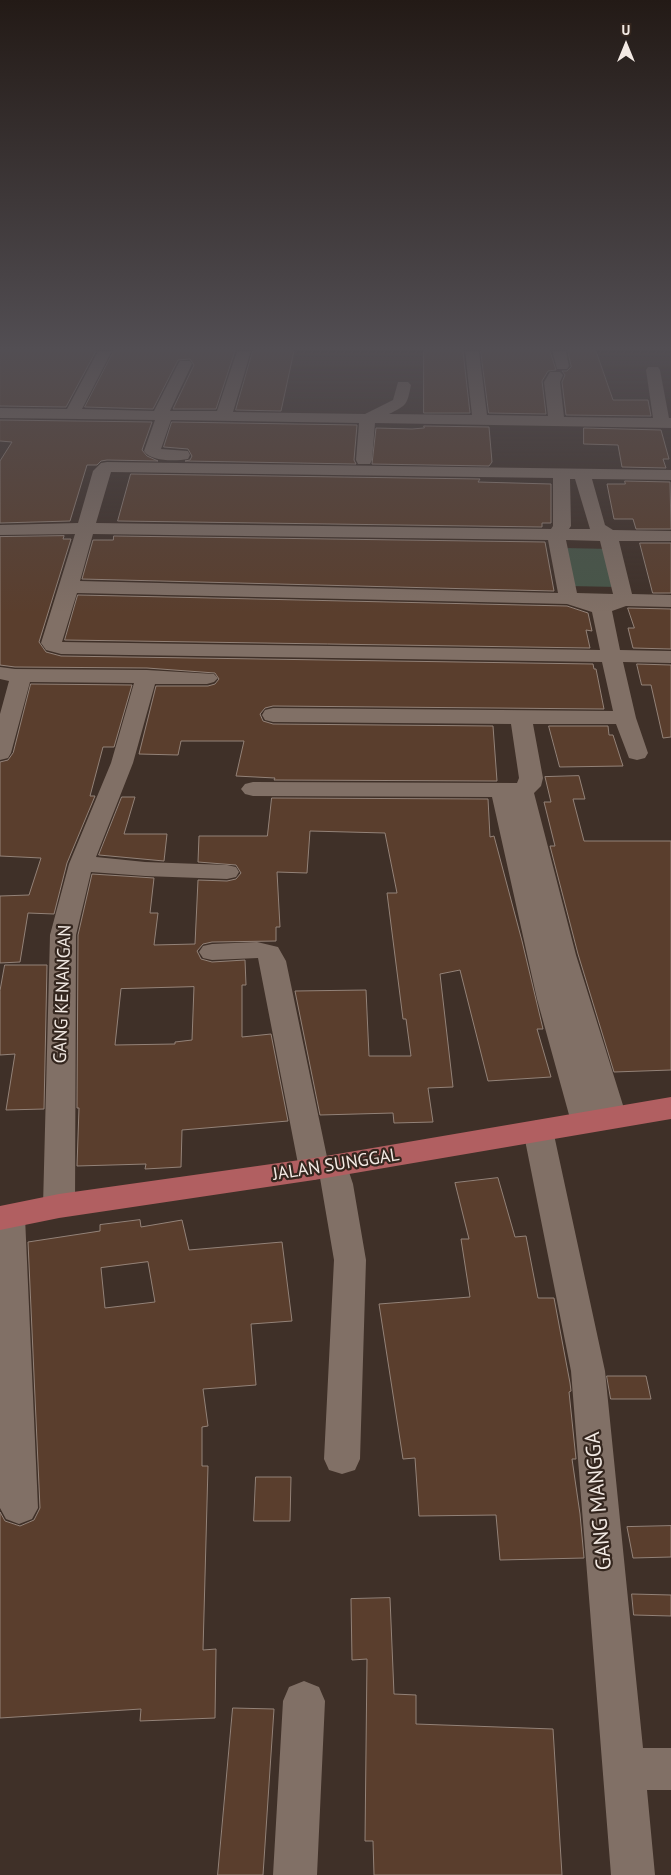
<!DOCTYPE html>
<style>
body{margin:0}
#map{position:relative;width:671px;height:1875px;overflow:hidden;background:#3f3028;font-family:"PT Sans",sans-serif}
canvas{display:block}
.north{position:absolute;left:601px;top:20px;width:50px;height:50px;-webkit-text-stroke:4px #34261e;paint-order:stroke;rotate:0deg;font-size:14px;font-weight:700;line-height:20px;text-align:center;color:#f3eae4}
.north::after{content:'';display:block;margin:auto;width:18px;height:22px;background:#f3eae4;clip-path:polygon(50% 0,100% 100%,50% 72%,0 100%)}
</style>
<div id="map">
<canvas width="671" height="1875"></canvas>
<div class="north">U</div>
</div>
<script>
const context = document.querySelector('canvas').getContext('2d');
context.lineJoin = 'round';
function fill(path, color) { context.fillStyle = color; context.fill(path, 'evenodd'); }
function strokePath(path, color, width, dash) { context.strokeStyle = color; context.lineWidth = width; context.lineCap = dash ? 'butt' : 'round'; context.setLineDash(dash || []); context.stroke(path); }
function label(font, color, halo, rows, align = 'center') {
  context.font = font + ' "PT Sans",sans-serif'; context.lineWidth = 4.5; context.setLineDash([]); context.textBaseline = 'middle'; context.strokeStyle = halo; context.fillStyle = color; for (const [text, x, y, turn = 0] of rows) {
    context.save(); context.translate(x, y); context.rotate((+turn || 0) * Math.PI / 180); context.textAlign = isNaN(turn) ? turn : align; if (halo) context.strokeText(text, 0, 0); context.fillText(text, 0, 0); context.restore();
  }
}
fill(new Path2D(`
 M564 548 611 549 618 587 569 586Z`), '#475648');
const building = new Path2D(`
 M0 351H96L66 407 0 406Z
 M114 351H235L216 409H173L194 365 190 359 178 360 153 409 85 407Z
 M253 351H294L281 411 236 410Z
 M424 351H463L470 413H424Z
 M481 351H550L556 370 548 371 542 381 546 414 489 413Z
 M568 351H596L613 400H648L651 416 566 415 562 382 565 375 562 371H567L571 367Z
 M0 420 152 422 142 450 147 456 158 461 107 460 101 461 97 465H87L70 521 0 523V461L12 442 0 441Z
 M172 422 357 425 354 460 356 464 185 461 190 460 192 456 188 449 164 447Z
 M424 426 489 427 492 462 489 466 372 464 376 428 412 429 424 428Z
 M584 428 661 430 669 459H663L666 468 622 467 618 445 584 444Z
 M131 474 480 479 478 482 551 484V523H542V527L118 521Z
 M625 481 670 482 671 529H636L633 519H614L607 484H625Z
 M64 536 63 539H71L39 642 46 652 61 656 593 664 594 669H596L604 709 273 706 265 708 260 714 263 721 273 724 493 726 497 781 274 780 275 778 236 776 244 741H181L178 755 139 754 156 686H208L215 684 219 679 215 673 147 668 15 667 0 665V537Z
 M114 536 545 542 554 591 82 579 93 540H113Z
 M640 543H671V593H653Z
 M78 595 567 606 588 613 592 631 586 630 590 648 65 640Z
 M628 608 671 609V649L633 648 628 628H634Z
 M637 664 671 665V737L663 738 651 685H642Z
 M31 684 132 685 114 747H103L90 796H95L67 863 54 914 28 913 20 962 0 963V896L29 895 41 858 0 856V762L8 760 13 753Z
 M549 726H608L609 735H613L623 766 560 767Z
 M579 776 585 799H573L584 841H671V1070L614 1072 578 954 550 846H555L544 802H551L545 777Z
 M122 797H135L124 834H167L164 861 99 855Z
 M272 798 488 799 490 837 494 836 522 941 543 1029H537L551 1077 488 1081 460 970 440 974 453 1087 428 1088 433 1122 394 1123 393 1113 320 1115 295 991 366 990 369 1056H411L406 1019H403L387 893H397L385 833 310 831 307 873 277 872 280 927H276V941L212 942 203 944 197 951 201 959 212 962 245 960 246 985H242V1037L271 1034 288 1121 182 1130 181 1167 145 1169 146 1164 77 1166 79 1108H77L78 935 92 874 154 878 150 913H158L154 945 195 944 198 880 227 881 236 879 241 873 236 865 198 862 199 836H267ZM194 987 192 1040 175 1042V1044L115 1045 121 989Z
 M5 965H47L44 1109 6 1110 15 1054 0 1055V991Z
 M498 1178 515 1237 526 1236 538 1298H554L570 1383 571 1391 569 1392 576 1459H572L580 1514 584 1558 500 1560 496 1515 419 1516 415 1458 403 1459 379 1304 470 1297 461 1239H469L455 1183Z
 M140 1220 141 1227 182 1220 189 1250 282 1242 292 1321 251 1324 256 1385 203 1389 208 1426 202 1427V1466H208L203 1650 216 1649 215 1718 140 1721 141 1709 0 1718V1512L5 1521 20 1526 34 1520 40 1508 28 1242 100 1231V1225ZM148 1262 155 1302 105 1308 101 1268Z
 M607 1376H646L651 1399H611Z
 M256 1477H291L290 1521H254Z
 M671 1526V1557L633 1558 627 1527Z
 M632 1594 671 1595V1616L634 1615Z
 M390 1598 394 1694 416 1695V1724L553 1729 562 1875H374L373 1841H365L367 1659 352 1660 351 1599Z
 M233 1708 274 1709 263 1875H218Z`);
fill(building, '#5a3e2d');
strokePath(building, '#938278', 1);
fill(new Path2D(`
 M98 351H112L82 409 154 411 178 364 180 361H190L192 364 170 411H217L237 351H251L233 412 365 414 393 400 398 382H408L411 385C407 405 407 405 389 414L472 415 465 351H479L487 415 548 416 544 382 550 372H560L563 375 560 382 564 417 653 418 646 370 648 367H658L660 370 669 418H671V428L375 423 372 460 370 464H358L356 460 359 423 171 420 161 449 188 451 190 455 188 459C176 461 151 462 144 451L155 420 0 418V408L67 409Z
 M552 351H566L569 366 567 369H557Z
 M107 462 671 470V480L592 479 605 525 613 530 671 531V541H619L632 594 671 595V607L626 606 612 611 620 650 671 651V663L623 662 636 718 648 753 645 758 637 760 629 758 616 724H533L543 778 541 786 534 793 576 955 627 1118 623 1125 612 1128 600 1123 597 1129 586 1132 575 1129 571 1122 537 999 492 797 253 796 245 794 241 789 245 784 253 782 517 783 519 778 511 724 273 722 265 720 262 715 265 710 273 708 613 711 602 662 61 654 46 650 41 643 75 534 0 535V525L78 523 93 471 101 463ZM111 472 553 478V526L551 529 96 523ZM570 479H575L590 529H569L571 526ZM93 534 548 540 558 593 80 581ZM566 540 600 541 613 594 577 593ZM77 593 567 604 592 612 600 650 62 642Z
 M0 667 15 669 147 670 214 674 218 678 214 682 207 684H155L133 763 96 857 145 862 227 865 236 867 239 872 236 877 227 879 145 876 91 872 76 935 75 1206 70 1214 59 1217 48 1214 43 1206 50 935 69 864 111 763 134 683 30 682 11 753 8 758 0 760V714L9 681 0 679Z
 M257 942 278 947 286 961 327 1157 332 1155 343 1158 347 1166 353 1184 366 1260 360 1459 355 1470 342 1474 329 1470 324 1459 334 1260 320 1178 314 1180 303 1177 299 1169 258 958 212 960 203 958 199 952 203 946 212 944Z
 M538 1120 549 1123 553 1130 605 1371 643 1748H671V1790H647L655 1875H611L571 1371 523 1130 527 1123Z
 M9 1205 20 1209 25 1217 38 1508 32 1519 19 1524 6 1519 0 1508V1208Z
 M304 1681 319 1687 325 1701 317 1875H273L283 1701 289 1687Z`), '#817066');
fill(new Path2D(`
 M671 1097V1119L314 1180 59 1218 0 1230V1206L59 1194 314 1158Z`), '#b15f61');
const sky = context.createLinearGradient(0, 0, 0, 613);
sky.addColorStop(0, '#231a16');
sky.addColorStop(0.57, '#524e53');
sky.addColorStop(1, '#524e5300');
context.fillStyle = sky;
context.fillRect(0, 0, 671, 613);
label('18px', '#f3eae4', '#34261e', [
 ["GANG KENANGAN",63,994,-88],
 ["JALAN SUNGGAL",336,1165,-9]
]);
label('21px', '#f3eae4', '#34261e', [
 ["GANG MANGGA",599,1501,-95]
]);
</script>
